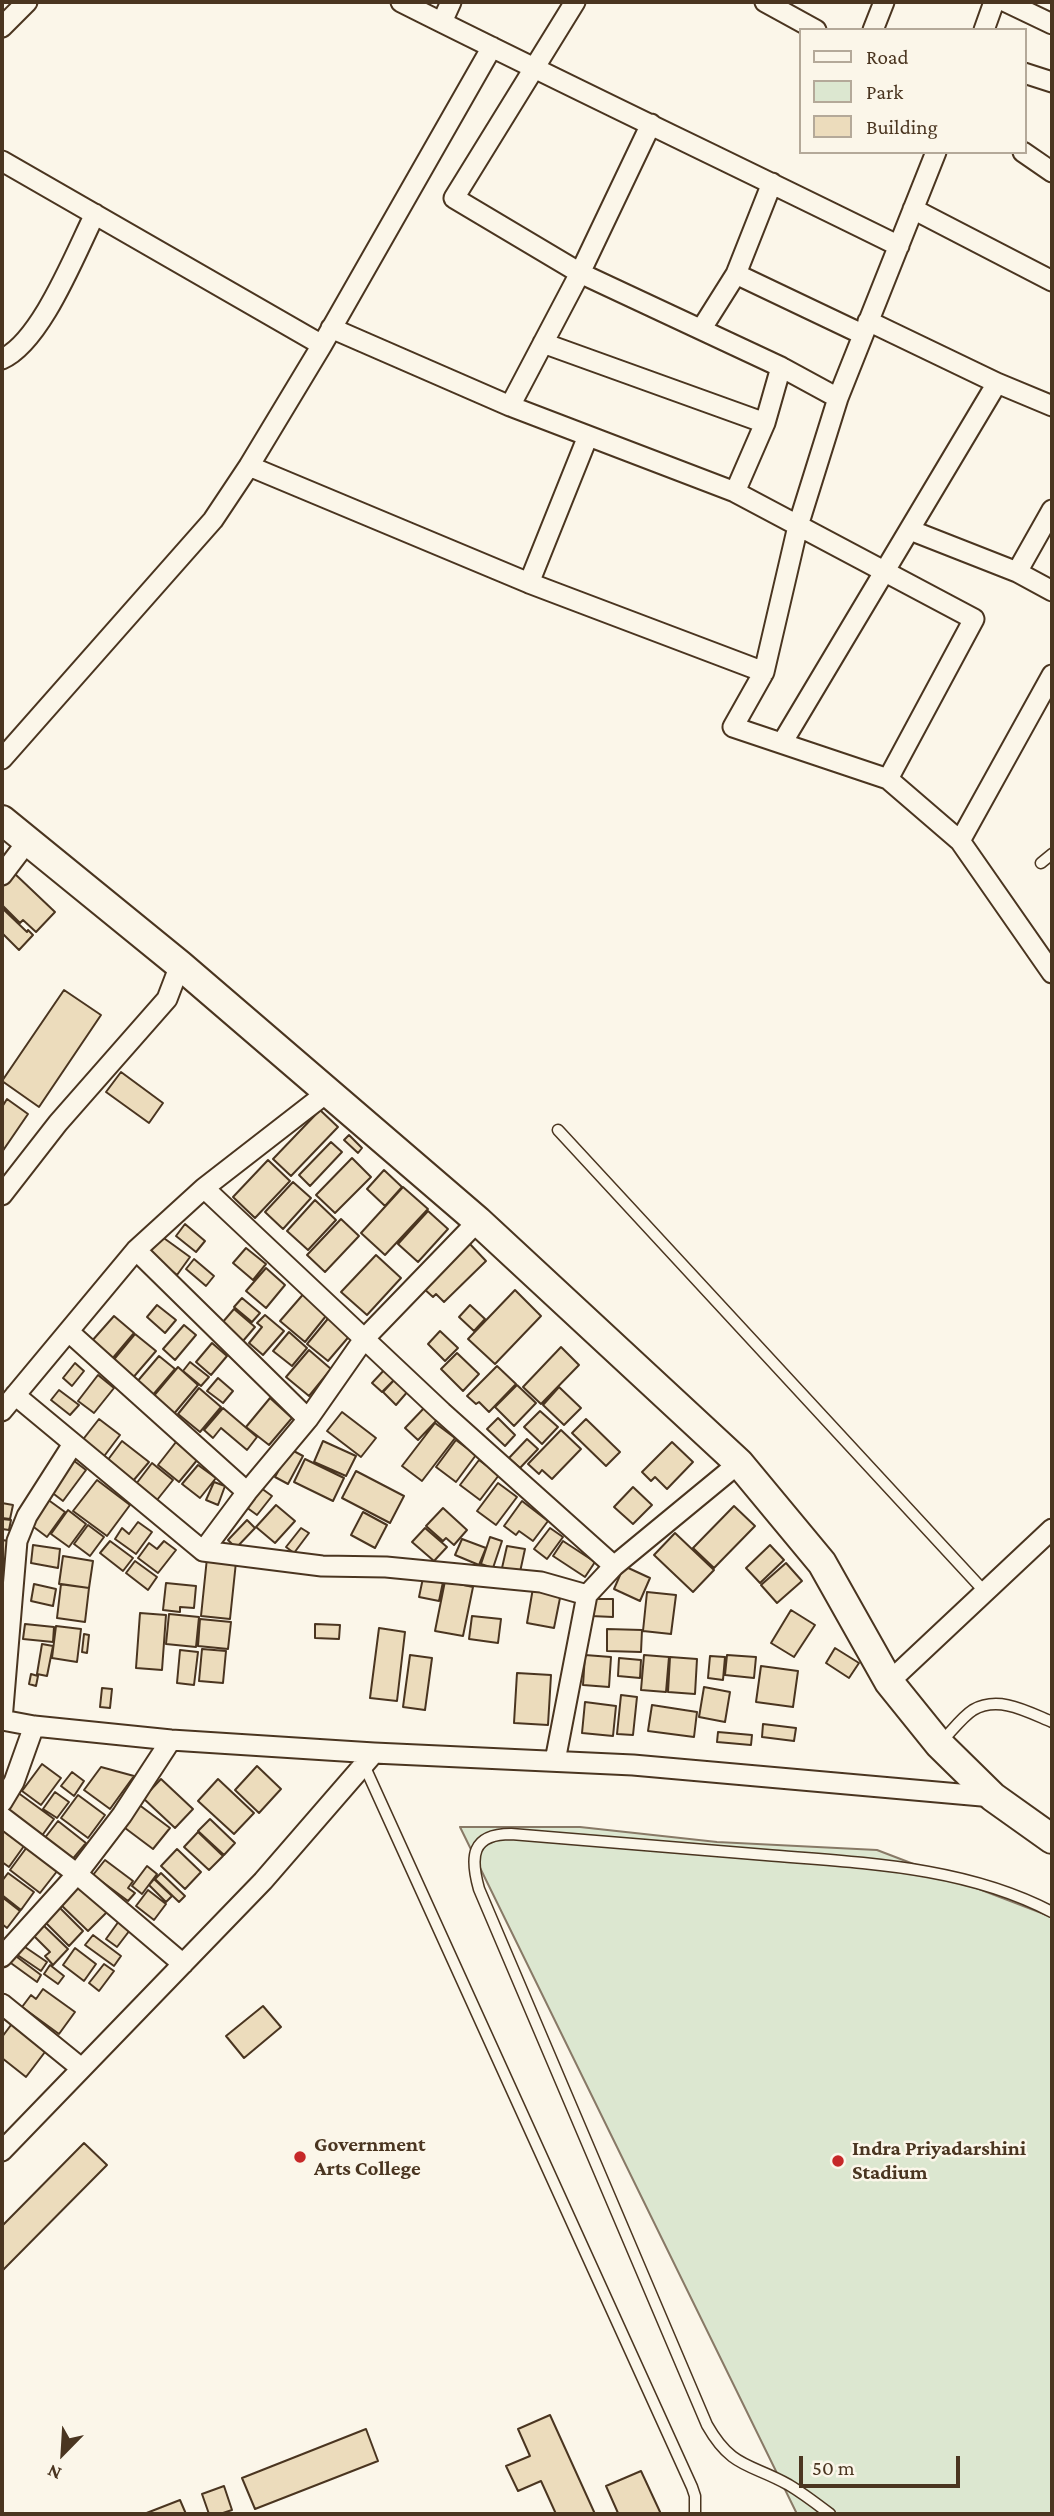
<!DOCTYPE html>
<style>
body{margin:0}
#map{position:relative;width:1054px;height:2516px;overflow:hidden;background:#fbf6e9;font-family:"Crimson Pro",serif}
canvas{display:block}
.frame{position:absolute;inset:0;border:4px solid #4a3520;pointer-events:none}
.legend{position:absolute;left:799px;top:28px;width:228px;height:126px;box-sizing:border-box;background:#fbf6e9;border:2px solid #b4a999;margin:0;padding:9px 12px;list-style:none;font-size:21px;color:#4a3520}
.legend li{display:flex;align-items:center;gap:14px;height:35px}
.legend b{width:35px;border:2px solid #b4a999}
.north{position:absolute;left:28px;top:2418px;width:70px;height:70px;-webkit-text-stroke:5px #fbf6e9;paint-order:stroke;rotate:204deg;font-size:19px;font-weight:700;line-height:28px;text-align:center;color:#4a3520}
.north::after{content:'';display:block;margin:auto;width:24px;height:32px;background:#4a3520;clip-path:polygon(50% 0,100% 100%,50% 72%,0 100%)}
.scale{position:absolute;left:799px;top:2456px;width:161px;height:32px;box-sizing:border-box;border:4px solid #4a3520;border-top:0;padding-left:9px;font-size:21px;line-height:24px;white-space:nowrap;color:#4a3520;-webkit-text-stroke:5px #fbf6e9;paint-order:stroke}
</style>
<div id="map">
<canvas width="1054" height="2516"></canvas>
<div class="frame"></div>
<ul class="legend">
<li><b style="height:9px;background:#fbf6e9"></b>Road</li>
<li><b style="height:19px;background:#dce7d0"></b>Park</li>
<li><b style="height:19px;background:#ecdcbc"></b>Building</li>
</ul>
<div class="north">N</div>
<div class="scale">50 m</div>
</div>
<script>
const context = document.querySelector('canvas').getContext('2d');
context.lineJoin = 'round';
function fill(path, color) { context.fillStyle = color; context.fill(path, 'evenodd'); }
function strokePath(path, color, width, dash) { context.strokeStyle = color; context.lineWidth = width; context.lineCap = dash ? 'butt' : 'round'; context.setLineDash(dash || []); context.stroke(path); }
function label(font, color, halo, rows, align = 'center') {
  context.font = font + ' "Crimson Pro",serif'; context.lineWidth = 5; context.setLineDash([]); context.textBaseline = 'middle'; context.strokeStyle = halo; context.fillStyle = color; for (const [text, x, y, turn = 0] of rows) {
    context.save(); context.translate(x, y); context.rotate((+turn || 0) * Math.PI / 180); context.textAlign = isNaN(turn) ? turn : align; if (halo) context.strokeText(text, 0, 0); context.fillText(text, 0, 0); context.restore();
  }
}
const green = new Path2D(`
 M460 1827H580L717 1842 877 1850 1052 1917V2514H797Z`);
fill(green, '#dce7d0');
strokePath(green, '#887966', 2);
const building = new Path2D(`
 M15 874 55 912 36 932 23 920 20 923 2 905V887Z
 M2 908 27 932 28 930 33 935 19 950 2 933Z
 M64 990 101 1015 39 1107 2 1081Z
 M121 1072 163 1103 149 1123 106 1092Z
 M7 1099 28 1114 2 1152V1107Z
 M320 1110 338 1127 291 1176 273 1159Z
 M349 1135 362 1148 358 1153 344 1140Z
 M331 1142 342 1152 310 1186 299 1175Z
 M352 1158 371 1177 335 1213 316 1195Z
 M268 1160 290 1181 255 1218 233 1197Z
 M384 1170 402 1187 385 1206 367 1189Z
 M293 1182 311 1198 283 1229 265 1212Z
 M403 1187 428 1209 385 1255 361 1233Z
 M315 1200 336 1220 308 1250 287 1231Z
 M428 1211 448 1229 418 1262 398 1244Z
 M341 1219 359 1236 325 1272 307 1255Z
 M185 1224 205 1241 196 1252 176 1236Z
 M161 1236 190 1257 177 1275 149 1253Z
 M468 1242 486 1261 444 1302 436 1294 433 1297 422 1287Z
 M246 1248 266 1264 253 1280 233 1263Z
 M376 1255 401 1278 367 1315 341 1292Z
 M194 1259 214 1276 206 1286 186 1269Z
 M266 1268 285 1285 266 1308 246 1291Z
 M515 1290 541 1316 495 1364 468 1339Z
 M306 1291 330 1311 305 1342 280 1321Z
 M242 1298 260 1313 252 1322 234 1307Z
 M157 1305 176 1320 165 1333 147 1317Z
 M470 1305 485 1319 474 1331 459 1317Z
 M234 1309 255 1327 243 1341 222 1323Z
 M265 1315 284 1331 263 1355 249 1343 262 1327 257 1323Z
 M331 1315 352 1333 328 1361 307 1344Z
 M114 1316 134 1333 112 1359 91 1342Z
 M184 1325 196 1335 175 1360 163 1349Z
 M440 1331 458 1348 445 1361 428 1344Z
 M289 1332 307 1348 292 1366 273 1351Z
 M135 1334 156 1351 131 1380 111 1363Z
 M212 1343 227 1356 211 1375 196 1362Z
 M561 1347 579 1365 541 1404 523 1387Z
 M309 1350 331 1369 309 1396 286 1377Z
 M457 1353 479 1374 463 1391 441 1369Z
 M159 1356 175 1369 152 1396 136 1383Z
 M190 1362 209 1377 201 1386 183 1371Z
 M75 1363 84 1371 72 1386 63 1378Z
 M497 1366 516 1384 489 1412 479 1402 476 1404 467 1396Z
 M178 1367 198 1385 173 1415 152 1398Z
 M386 1368 396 1378 382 1392 372 1383Z
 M98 1375 114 1388 94 1413 78 1401Z
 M218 1378 233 1391 223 1403 207 1391Z
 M396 1378 409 1390 396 1405 383 1392Z
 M517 1385 536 1403 514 1426 495 1407Z
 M559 1387 581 1408 564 1425 543 1405Z
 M199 1388 221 1407 200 1432 178 1414Z
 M59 1390 79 1405 70 1415 51 1400Z
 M270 1398 292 1418 269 1445 246 1427Z
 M425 1407 438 1419 418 1440 405 1428Z
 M223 1408 257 1437 247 1450 221 1428 213 1438 204 1430Z
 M540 1411 558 1427 542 1444 524 1427Z
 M342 1412 376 1438 361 1457 327 1431Z
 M498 1418 515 1435 505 1446 487 1429Z
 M99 1419 120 1435 102 1459 81 1442Z
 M586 1419 620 1452 606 1466 572 1433Z
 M435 1423 455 1438 422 1481 402 1466Z
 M561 1430 581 1449 552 1479 542 1470 539 1474 528 1464Z
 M527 1439 538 1449 520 1468 509 1458Z
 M456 1440 476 1455 456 1482 436 1467Z
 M122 1441 149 1462 133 1481 107 1461Z
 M323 1441 356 1456 346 1476 314 1462Z
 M176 1442 198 1459 179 1482 158 1465Z
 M672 1442 693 1462 667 1489 655 1477 651 1481 642 1472Z
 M290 1449 303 1456 288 1484 275 1477Z
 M69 1457 86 1470 63 1501 46 1488Z
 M305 1459 344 1478 333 1501 294 1482Z
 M479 1460 499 1475 480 1500 460 1485Z
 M152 1463 173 1480 157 1500 136 1484Z
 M198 1465 216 1478 200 1498 182 1484Z
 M356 1471 404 1496 390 1523 342 1498Z
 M97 1480 130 1505 107 1536 73 1511Z
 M214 1482 225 1486 218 1505 206 1500Z
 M498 1483 517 1497 496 1525 477 1511Z
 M633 1487 652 1505 633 1524 614 1507Z
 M261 1488 272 1496 257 1515 246 1507Z
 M47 1499 65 1512 47 1537 27 1522Z
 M522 1501 548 1521 533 1541 519 1531 516 1535 504 1526Z
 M2 1503 13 1505 10 1519 2 1518Z
 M276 1505 295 1521 275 1543 256 1527Z
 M734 1506 755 1526 714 1568 693 1548Z
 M443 1508 467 1530 454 1545 446 1538 443 1541 426 1526Z
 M68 1510 86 1524 69 1547 51 1534Z
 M363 1512 387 1525 375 1548 351 1535Z
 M2 1519 11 1520 9 1530 2 1529Z
 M247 1520 255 1528 236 1548 228 1540Z
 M138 1522 152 1532 136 1554 115 1539 122 1528 129 1534Z
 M88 1525 104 1537 90 1556 74 1544Z
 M301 1528 309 1533 294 1553 286 1547Z
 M425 1528 447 1547 434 1561 412 1542Z
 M550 1528 563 1537 547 1559 534 1549Z
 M675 1533 714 1570 693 1592 654 1555Z
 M490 1537 502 1541 493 1568 481 1564Z
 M462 1539 486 1548 479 1565 455 1555Z
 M2 1540 15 1542 12 1563 2 1561Z
 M110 1541 133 1558 123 1571 100 1553Z
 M164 1541 176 1550 158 1573 138 1558 149 1543 157 1549Z
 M563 1541 595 1562 585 1577 553 1556Z
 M33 1545 60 1549 58 1568 31 1563Z
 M770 1545 784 1560 760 1583 746 1568Z
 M507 1546 525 1549 520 1572 502 1568Z
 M63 1556 93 1561 89 1588 59 1584Z
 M207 1558 236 1562 230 1619 201 1616Z
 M135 1561 157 1577 148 1590 126 1573Z
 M786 1563 802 1581 777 1603 761 1585Z
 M624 1566 650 1578 640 1601 614 1589Z
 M423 1578 443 1582 439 1601 419 1597Z
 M445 1581 473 1587 463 1636 435 1631Z
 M166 1583 196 1586 194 1608 180 1607V1612L163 1610Z
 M34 1584 56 1589 53 1606 31 1601Z
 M61 1584 89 1588 85 1622 57 1618Z
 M533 1588 561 1593 554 1628 527 1623Z
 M647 1592 676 1595 671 1634 643 1631Z
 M592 1599H613V1617L591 1616Z
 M791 1610 815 1625 794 1657 771 1643Z
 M140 1613 166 1615 162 1670 136 1668Z
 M169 1614 199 1617 196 1647 166 1644Z
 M472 1616 501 1619 498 1643 469 1639Z
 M200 1619 231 1622 228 1649 198 1646Z
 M25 1624 54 1627 53 1642 23 1639Z
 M315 1624 340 1625 339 1639 315 1638Z
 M56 1626 81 1629 77 1662 52 1658Z
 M379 1628 405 1632 397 1701 370 1698Z
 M607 1629 642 1630 641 1652 607 1651Z
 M84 1634 89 1635 87 1653 82 1652Z
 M42 1644 53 1646 47 1676 37 1674Z
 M835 1648 859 1663 849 1678 826 1663Z
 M202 1649 226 1651 223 1683 199 1681Z
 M180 1650 198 1652 194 1685 177 1683Z
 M410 1655 432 1658 425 1710 403 1707Z
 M585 1655 611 1657 609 1687 583 1685Z
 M644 1655 669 1657 666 1692 641 1690Z
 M727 1655 756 1657 754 1678 725 1675Z
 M710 1656 725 1657 723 1680 708 1678Z
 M670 1657 697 1659 695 1694 668 1692Z
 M619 1658 641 1660 640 1678 618 1676Z
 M761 1666 798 1671 793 1707 756 1702Z
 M517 1673 551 1675 548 1725 514 1723Z
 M31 1674 38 1676 36 1686 29 1684Z
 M704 1687 730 1692 725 1722 699 1717Z
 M102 1688 112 1689 110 1708 100 1707Z
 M621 1695 637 1697 633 1735 617 1734Z
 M585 1702 616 1706 613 1736 582 1733Z
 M652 1705 697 1712 694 1737 648 1731Z
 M763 1724 796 1728 794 1741 762 1737Z
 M718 1732 752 1735 751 1745 717 1742Z
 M42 1764 61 1778 41 1805 22 1791Z
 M257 1766 281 1789 259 1813 235 1790Z
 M101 1767 134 1776 110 1809 84 1790Z
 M72 1772 84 1781 74 1796 61 1786Z
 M161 1779 193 1809 175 1828 143 1798Z
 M218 1779 254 1813 234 1834 198 1801Z
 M17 1792 54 1819 41 1837 4 1810Z
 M55 1792 69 1802 57 1818 43 1809Z
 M78 1795 105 1815 88 1838 61 1818Z
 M138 1804 170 1828 153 1849 121 1825Z
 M210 1819 235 1843 224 1855 198 1831Z
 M58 1821 86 1843 71 1861 44 1839Z
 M2 1830 24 1846 9 1867 2 1862Z
 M198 1832 223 1856 209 1870 184 1847Z
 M27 1847 58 1870 40 1893 10 1870Z
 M177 1849 201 1872 185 1889 161 1866Z
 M105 1860 133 1881 128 1888 135 1893 128 1901 93 1875Z
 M147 1866 157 1874 142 1894 132 1886Z
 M8 1873 34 1892 21 1910 2 1895V1881Z
 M161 1873 185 1896 179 1902 155 1879Z
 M154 1879 172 1896 166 1902 149 1885Z
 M78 1884 107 1912 88 1931 59 1903Z
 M148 1890 166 1904 154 1920 136 1906Z
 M2 1897 20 1911 7 1928 2 1924Z
 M59 1907 83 1931 69 1946 45 1922Z
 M119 1921 130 1930 117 1947 106 1939Z
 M40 1922 68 1949 53 1965 45 1956 50 1952 30 1932Z
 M93 1935 121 1956 114 1966 85 1945Z
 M22 1945 47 1962 41 1971 16 1954Z
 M75 1948 96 1964 84 1981 63 1965Z
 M13 1954 41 1975 37 1982 8 1961Z
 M104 1964 114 1971 99 1991 89 1983Z
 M50 1965 64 1976 58 1984 44 1974Z
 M43 1989 75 2012 59 2034 22 2007 31 1995 36 1999Z
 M263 2006 281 2027 244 2058 226 2036Z
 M14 2021 48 2048 26 2077 2 2058V2037Z
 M84 2143 107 2165 2 2271V2226Z
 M550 2415 595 2514H556L541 2481 518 2491 506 2466 530 2456 518 2429Z
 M366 2429 378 2461 255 2509 242 2478Z
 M641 2471 661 2514H614L618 2513 606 2486Z
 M224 2486 232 2510 220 2514H209L202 2494Z
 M180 2500 186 2514H144Z`);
fill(building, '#ecdcbc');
strokePath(building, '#4a3520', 2);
const lane = new Path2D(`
 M1041 863 1052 854
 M558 1130 985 1592
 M942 1741C951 1732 962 1717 973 1710 999 1695 1028 1712 1052 1722
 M364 1765 692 2487 695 2496V2514
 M830 2514C817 2504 804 2494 789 2485 750 2463 732 2469 707 2425L479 1889C470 1857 471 1834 511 1834 596 1841 681 1848 766 1855 863 1863 964 1866 1052 1912`);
const street = new Path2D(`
 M401 2C566 85 733 164 899 246
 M575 2 454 198 580 273 781 367 838 398
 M765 2 816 30
 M1006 2 1052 24
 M442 22 451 2
 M2 27 27 2
 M873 30 884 2
 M984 30 994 2
 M1024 73 1052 82
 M1023 152 1052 172
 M2 161 322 345
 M913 209 1052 281
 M736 274 862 334
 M868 321 997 383
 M331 328 510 406 735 492 974 619 888 779
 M702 328 736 274 772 183
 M543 343 765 423
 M2 359C41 342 75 254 95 214
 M510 406 580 273 651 124
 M249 466 529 583 764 672 733 727 888 779 960 841 1052 973
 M735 492 765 423 781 367
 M910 530 1017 572 1052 591
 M1017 572 1052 510
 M529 583 588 436
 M764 672 798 526 838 398 936 152
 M782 743 997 383 1052 406
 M2 759 213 520 249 466 322 345 492 47
 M960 841 1052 675
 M2 875 27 842
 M329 1091 204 1188 442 1412 614 1566
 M2 1195 58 1123 167 999 180 965
 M478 1221 364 1339 308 1419 247 1492 203 1551 322 1566 386 1567 541 1582 587 1595
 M136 1250 308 1419
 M69 1332 247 1492
 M15 1395 203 1551
 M2 1411 136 1250 204 1188
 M889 1682 1052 1529
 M2 1720 34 1726 171 1740 374 1753 633 1765 993 1797
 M2 1720 17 1541 27 1516 73 1444
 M555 1761 587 1595 614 1566 739 1463
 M2 1802 14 1782 34 1726
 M2 1817 77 1874 183 1964
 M2 1957 77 1874 122 1815 171 1740
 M2 2004 81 2068
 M2 2151 263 1881 374 1753`);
const secondary = new Path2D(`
 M2 820 180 965 478 1221 739 1463 822 1563 889 1682 939 1744 993 1797 1052 1839`);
strokePath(lane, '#4a3520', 13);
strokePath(street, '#4a3520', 23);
strokePath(secondary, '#4a3520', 32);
strokePath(lane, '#fbf6e9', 10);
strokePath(street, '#fbf6e9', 19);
strokePath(secondary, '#fbf6e9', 28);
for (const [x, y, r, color] of [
 [300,2157,7,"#c62828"],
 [838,2161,7,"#c62828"]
]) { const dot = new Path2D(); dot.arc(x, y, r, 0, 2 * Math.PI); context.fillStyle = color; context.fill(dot); strokePath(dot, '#fbf6e9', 2.5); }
label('bold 21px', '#4a3520', '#fbf6e9', [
 ["Government",314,2145],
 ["Arts College",314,2169],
 ["Indra Priyadarshini",852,2149],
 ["Stadium",852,2173]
], 'left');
</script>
